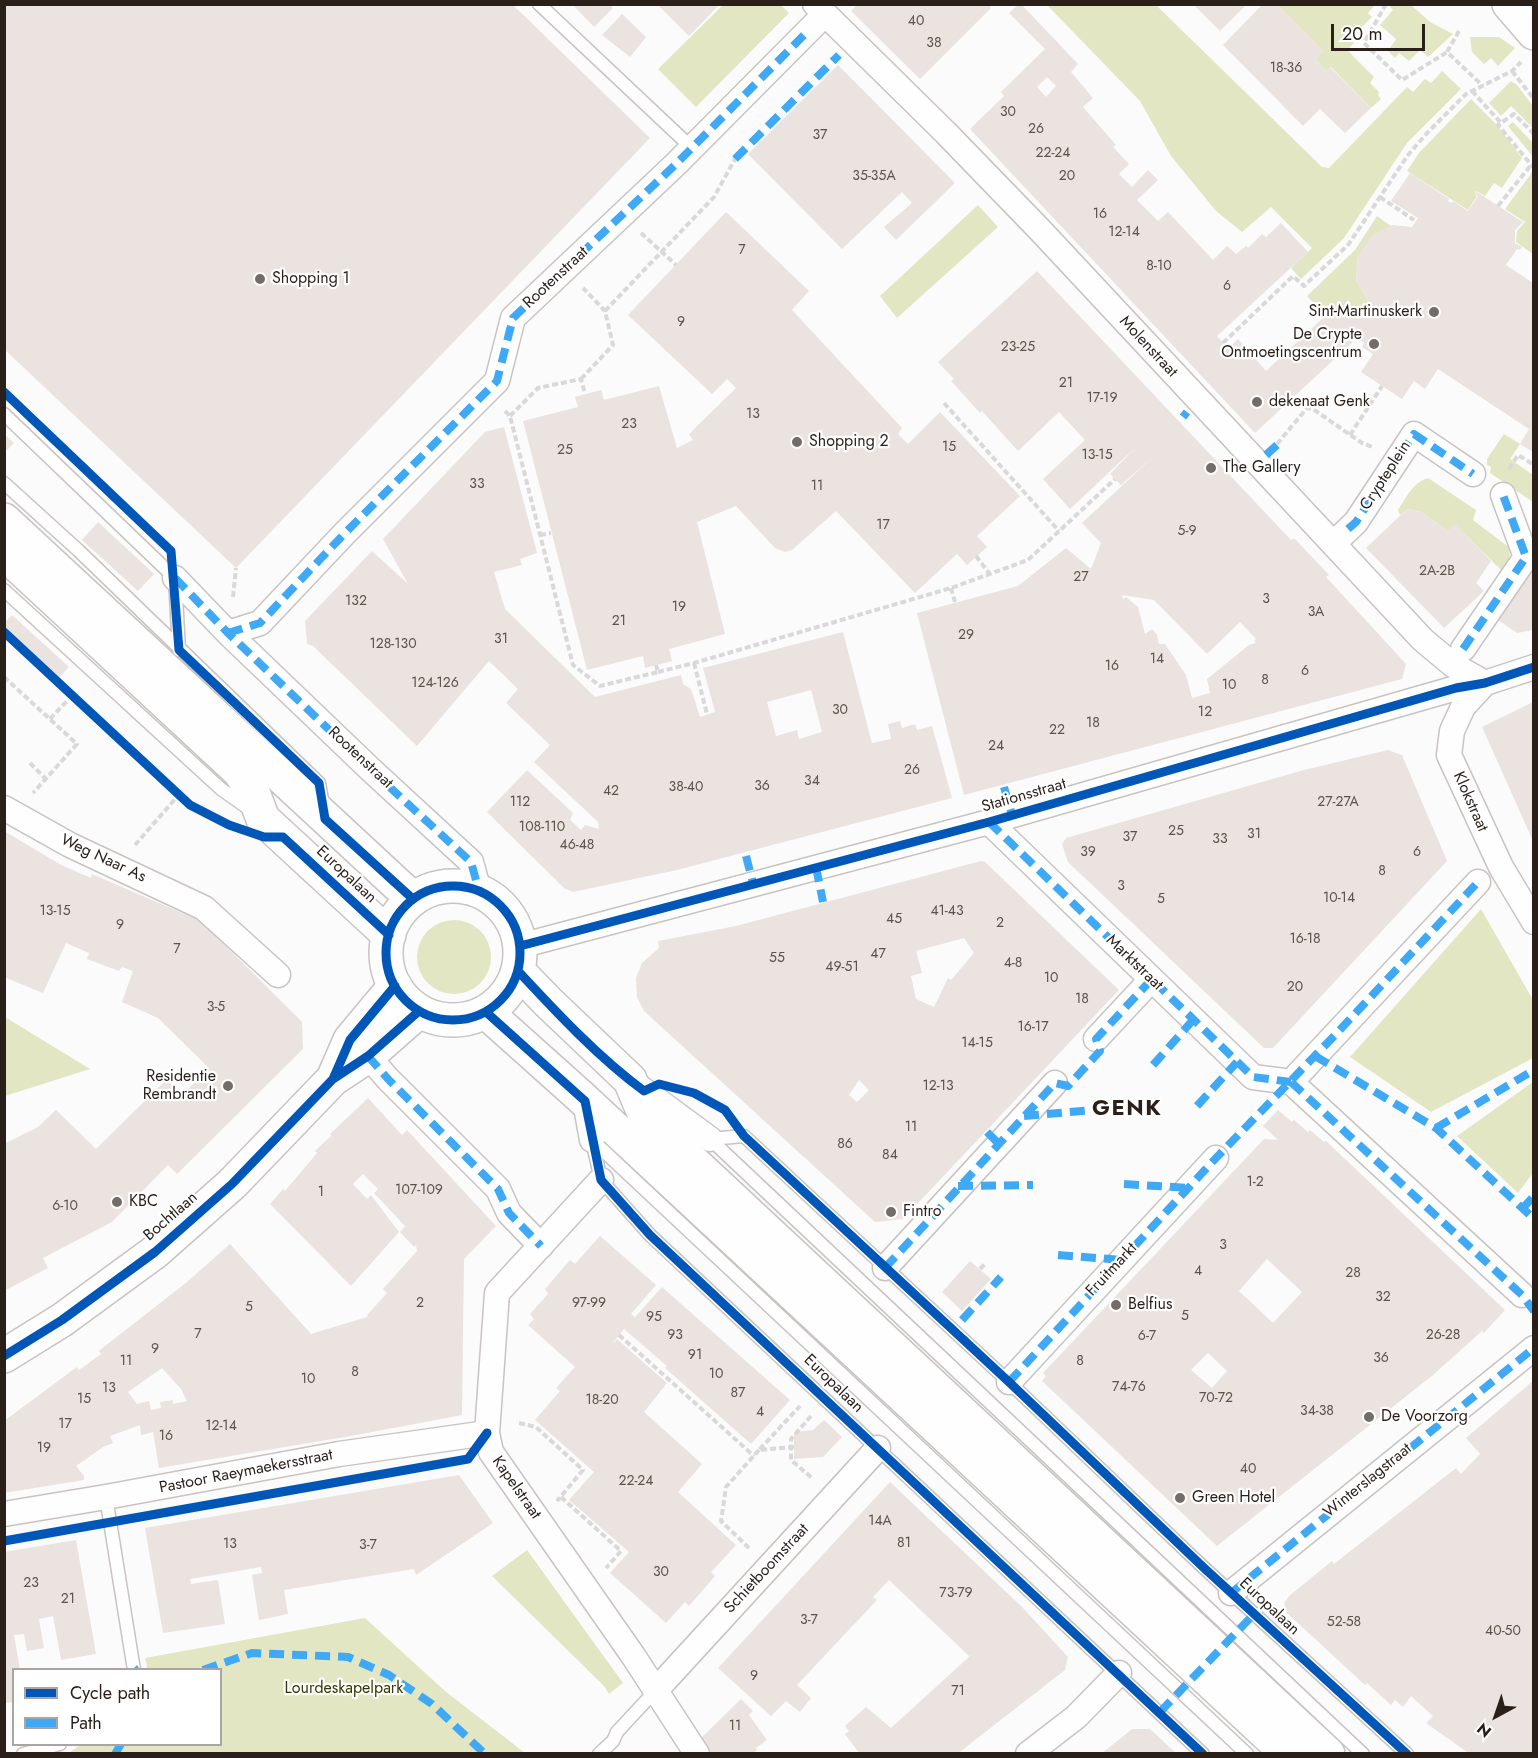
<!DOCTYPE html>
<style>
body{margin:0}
#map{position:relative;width:1538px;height:1758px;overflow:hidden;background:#fbfbfb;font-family:Jost,sans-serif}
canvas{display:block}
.frame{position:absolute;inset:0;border:6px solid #2b1f19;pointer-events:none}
.legend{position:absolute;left:12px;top:1668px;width:210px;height:78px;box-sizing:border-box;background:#fff;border:2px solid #aaa5a3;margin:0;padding:8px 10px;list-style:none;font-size:18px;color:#2b1f19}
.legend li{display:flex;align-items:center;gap:12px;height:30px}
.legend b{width:30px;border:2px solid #aaa5a3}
.north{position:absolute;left:1466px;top:1686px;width:60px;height:60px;-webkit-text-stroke:4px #fff;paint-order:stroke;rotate:220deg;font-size:16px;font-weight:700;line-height:24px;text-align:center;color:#2b1f19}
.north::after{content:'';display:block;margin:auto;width:21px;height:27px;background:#2b1f19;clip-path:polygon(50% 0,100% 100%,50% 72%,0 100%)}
.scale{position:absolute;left:1331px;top:24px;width:94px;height:27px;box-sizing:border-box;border:3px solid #2b1f19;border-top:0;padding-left:8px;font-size:18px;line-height:21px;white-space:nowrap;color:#2b1f19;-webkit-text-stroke:4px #fff;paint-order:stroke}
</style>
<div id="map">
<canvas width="1538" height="1758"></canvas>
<div class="frame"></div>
<ul class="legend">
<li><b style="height:8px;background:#0057b8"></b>Cycle path</li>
<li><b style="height:8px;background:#3fa9f5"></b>Path</li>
</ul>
<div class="north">N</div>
<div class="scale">20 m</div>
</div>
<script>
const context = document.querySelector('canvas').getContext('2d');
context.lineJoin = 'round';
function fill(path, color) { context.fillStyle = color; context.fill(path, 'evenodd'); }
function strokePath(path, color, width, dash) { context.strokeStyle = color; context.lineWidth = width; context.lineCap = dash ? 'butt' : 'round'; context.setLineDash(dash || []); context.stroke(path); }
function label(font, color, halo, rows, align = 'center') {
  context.font = font + ' Jost,sans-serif'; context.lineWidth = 4.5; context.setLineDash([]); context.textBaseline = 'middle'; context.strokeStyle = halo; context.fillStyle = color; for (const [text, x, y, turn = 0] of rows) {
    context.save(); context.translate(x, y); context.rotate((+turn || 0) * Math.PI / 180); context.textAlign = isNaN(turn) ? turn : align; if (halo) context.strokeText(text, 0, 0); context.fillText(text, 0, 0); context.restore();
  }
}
fill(new Path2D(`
 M724 4 781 5 789 13 696 107 658 69Z
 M1047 5H1156L1322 167 1329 168 1407 87 1413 92 1425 79 1431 83 1442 71 1461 89 1407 143 1344 238 1301 279 1291 268 1312 248 1271 207 1242 232 1216 211 1171 156 1140 101Z
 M1277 5H1375L1368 13 1372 17 1349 39 1354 43 1347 50 1374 77 1370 83 1379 92 1378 95 1381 99 1371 108 1331 67 1326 71 1315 59 1323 51Z
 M1392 5H1411L1430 22 1453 34 1428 57 1420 50 1409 61 1399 53 1395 58 1388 51 1396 39 1380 25 1393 10 1390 7Z
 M1470 37H1499L1515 48 1498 66 1491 58 1484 64 1472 52Z
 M1511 81 1517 85 1533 106V128L1511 106 1501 116 1489 103Z
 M1471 99 1497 125 1522 158 1502 188 1494 183 1485 196 1476 191 1475 195 1477 196 1468 210 1407 171 1419 153Z
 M1513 122 1533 143V157L1508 126Z
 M1533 171 1534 172 1533 254 1516 242 1517 231 1525 222 1505 209Z
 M978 205 998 227 897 318 880 296Z
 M1377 216 1391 226 1358 256 1356 280 1368 301 1362 310 1346 304 1339 307 1330 321 1307 296 1355 250Z
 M1504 434 1520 444 1510 459 1533 475V502L1490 473 1491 467 1487 465V459Z
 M1428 478 1476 510 1473 520 1510 548 1509 561 1502 571 1456 525 1448 531 1421 512 1407 509 1400 515 1398 510C1406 498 1413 482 1428 478Z
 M1481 909 1533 1000V1058L1431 1112 1350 1057Z
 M417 957a37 37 0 1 1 74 0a37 37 0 1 1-74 0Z
 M4 1017H5L90 1069 5 1096Z
 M1533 1082V1173L1518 1193 1457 1136Z
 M527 1550 623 1683 609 1694 604 1686 492 1576Z
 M365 1618 445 1691 525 1753H69L80 1745 220 1744V1670L146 1669 147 1666 145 1658Z`), '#e3e6c3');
fill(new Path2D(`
 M4 4H512L650 138 236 568 4 349Z
 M572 4H609L613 8 594 27Z
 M657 4H720L689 36Z
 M858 4H988L991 8 920 79 851 11Z
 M1019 4H1021L1078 64 1071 72 1093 98 1083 107 1116 145 1113 147 1129 164 1119 174 1132 187 1148 170 1158 180 1137 200 1158 221 1168 212 1213 260 1227 246 1236 254 1246 246 1248 248 1262 234 1266 237 1281 223 1308 252 1217 336 1228 348 1238 339 1266 371 1325 316 1331 320 1339 306 1346 304 1362 310 1368 301 1356 280 1358 256 1371 236 1392 225 1412 227 1418 218 1391 201 1410 173 1449 199 1448 201 1452 203 1453 201 1468 211 1478 196 1475 194 1477 192 1523 222 1515 230V243L1522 247 1520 250 1517 249 1506 265 1533 283V452L1520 444 1529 429 1438 369 1425 389 1414 381 1402 399 1361 372 1373 354 1362 347 1364 343 1357 338 1255 433 970 129 1004 96 1001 92 1045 49 1009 13ZM1047 77 1056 86 1046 97 1037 87Z
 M1193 4H1247L1220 31Z
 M1263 4H1277L1324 51 1315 59 1326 71 1330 67 1371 108 1345 133 1320 109 1303 126 1223 45Z
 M622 14 646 37 630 57 602 35Z
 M838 65 955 183 896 240 884 227 912 203 902 192 842 249 748 154Z
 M726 212 809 291 792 310 902 428 898 434 908 444 940 412 1020 496 977 536 987 547 967 565 957 554 915 593 836 511 792 550 785 552 775 548 736 506 697 522 725 634 669 649 672 661 645 668 643 656 587 670 523 421 578 407 575 397 601 390 604 400 659 386 677 448 693 440 689 434 736 388 727 379 712 394 628 315Z
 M1037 271 1291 540 1294 538 1329 575 1326 577 1406 664 1402 679 964 795 917 613 1018 586 1066 548 1091 569 1101 543 1082 523 1155 455 1121 485 1110 474 1135 448 1070 509 1043 479 1085 440 1059 412 1018 451 982 411 980 413 951 381 954 379 938 362ZM1122 595 1154 600 1207 654 1240 622 1256 639 1254 641 1256 643 1249 645 1207 679 1210 693 1192 698 1186 675 1165 644H1159L1157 635 1152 629 1145 634 1138 607 1126 597 1123 599Z
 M504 427 537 553 520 559 522 565 494 572 505 609 595 697 681 675 683 684 691 689 700 717 715 712 703 668 843 632 872 743 891 739 888 724 900 721 902 728 915 724 917 730 932 726 952 798 677 870 573 892 564 888 487 812 527 770 573 813 570 820 581 830 585 825 599 829 598 822 534 762 550 745 506 703 518 689 489 661 417 746 313 646 307 644 305 621 372 551 408 584 383 539 485 432ZM811 690 822 732 799 739 797 730 776 736 767 702Z
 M4 434 14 443 4 453Z
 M1407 509 1421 512 1448 531 1456 524 1491 561 1476 583 1484 591 1444 628 1366 548Z
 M98 522 154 574 138 591 82 540Z
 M1533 566V630L1517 633 1498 620Z
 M12 615 69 667 54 683 4 638V623Z
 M1533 702V841L1482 727Z
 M1388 750 1402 755 1447 861 1273 1048H1264L1068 862 1062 844 1066 838 1304 770Z
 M4 831 61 865 91 878 92 874 198 920 209 929 302 1022 303 1049 177 1174 168 1165 112 1222 43 1258 48 1268 4 1291V1144L38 1127 56 1110 96 1149 167 1079 183 1094 209 1068 158 1018 122 1002 133 971 122 967 119 971 87 959 89 953 66 943 43 993 4 977Z
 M981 861 985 862 1119 990 903 1219 875 1222 644 1011 637 997 636 978 642 963 659 948 658 941 736 926ZM964 938 974 953 951 980 948 978 934 1007 916 999 911 976 922 973 916 951ZM859 1080 869 1090 857 1102 849 1095Z
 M368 1098 402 1135 407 1130 496 1226 464 1259 462 1415 351 1436 159 1468 153 1432 141 1435 140 1425 110 1436 113 1443 103 1447 76 1466 84 1476V1480L4 1493V1421L77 1367 79 1370 101 1354 99 1351 100 1350 187 1282 230 1244 311 1334 367 1317 368 1314 387 1293 383 1289 417 1251 416 1245 414 1247 400 1232 405 1226 374 1193 378 1189 363 1174 353 1184 367 1199 371 1195 399 1232 351 1286 270 1204 283 1189 285 1191 317 1153 315 1151 331 1136 330 1134ZM162 1368 181 1389 187 1401 173 1404V1400L160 1402 161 1408 151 1410 149 1401 137 1404 128 1392Z
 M1278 1110 1292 1122 1294 1120 1308 1132 1310 1130 1324 1142 1326 1141 1505 1310 1484 1333 1482 1331 1433 1375 1217 1546 1042 1381 1046 1376 1043 1373 1264 1139 1278 1140 1263 1126ZM1267 1259 1302 1292 1273 1323 1239 1291ZM1208 1353 1227 1371 1212 1388 1191 1370Z
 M600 1236 656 1285 631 1314 635 1317 629 1324 662 1287 790 1400 751 1444 665 1368 667 1366 624 1329 612 1344 617 1339 667 1383 644 1412 702 1464 678 1492 736 1545 711 1572 715 1576 689 1606 685 1602 666 1623 610 1573 629 1552 569 1500 594 1472 535 1420 560 1391 556 1388 575 1367 528 1325 534 1319 530 1314 548 1294 545 1289 570 1260 575 1264Z
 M970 1261 991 1279 962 1311 942 1292Z
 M1533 1381V1754H1470L1426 1723 1433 1716 1411 1696 1403 1707 1395 1700 1391 1705 1367 1683 1365 1685 1287 1613 1284 1603 1289 1596 1332 1561 1334 1564 1456 1468 1461 1474 1480 1454 1466 1438Z
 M824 1420 842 1437 823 1457 794 1459V1432L813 1430Z
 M459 1475 493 1523 416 1575 414 1569 284 1590 288 1614 259 1620 252 1575 262 1573 261 1567 190 1579 191 1584 218 1580 225 1624 163 1633 145 1528Z
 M890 1482 1023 1608 1068 1657 1065 1670 957 1754H860L845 1734 849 1731 845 1726 866 1707 891 1728 971 1655 969 1656 889 1580 873 1597 877 1600 797 1685 811 1698 800 1712 786 1701 771 1716 718 1668Z
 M76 1540 96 1654 61 1660 53 1616 39 1619 44 1648 27 1651 24 1634 14 1635 20 1670H14V1702L4 1703V1552Z
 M741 1699 753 1711 749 1715 767 1740 756 1748 757 1750 752 1754H710L700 1739Z
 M1132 1729H1150L1177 1754H1101Z`), '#eae3df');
const lane = new Path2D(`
 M539 4 692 148
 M4 414 175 578 179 650
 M4 483 79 551 319 783 323 805
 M4 590 221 789 252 811
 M710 1139 744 1136 1009 1382 1203 1567 1407 1754
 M710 1139 1363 1754
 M592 1140 1247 1754
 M592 1140 601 1180 650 1235 1203 1754
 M106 1497 134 1670
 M23 1754 60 1744
 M599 1754 613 1741 617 1732 656 1690`);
const street = new Path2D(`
 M815 4 946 133 1040 230 1423 640 1453 665 1485 683
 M1333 544 1356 522 1414 434 1473 474
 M175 578 228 633 370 769 471 862 479 891
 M228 633 260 623 345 533 497 381 513 318 676 164 825 14
 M1463 649 1526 557 1503 495
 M1485 683 1463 707 1452 731 1449 755 1501 867 1534 922
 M4 808 70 845 204 908 278 975
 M989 822 1253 1077 1291 1082
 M520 946 989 822 1456 688 1485 683 1534 667
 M1096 1039 1151 980
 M368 1056 388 1079 498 1189 509 1213 541 1246
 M630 1080 710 1139
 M1291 1082 1522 1295
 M1291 1082 1478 882
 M585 1101 592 1140
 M601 1180 497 1293 487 1433 491 1452 634 1657 697 1754
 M885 1268 1055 1083
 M1009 1382 1216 1158
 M4 1514 106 1497 339 1454 487 1433
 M1231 1593 1534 1348
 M656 1690 878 1448
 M1028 1754 1076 1717 1119 1673`);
const secondary = new Path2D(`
 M1509 4 1534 33
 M4 520 413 899
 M4 553 240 772 254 795 263 819 389 935
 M386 953a67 67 0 1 1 134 0a67 67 0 1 1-134 0Z
 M518 971 548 1002 630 1080 646 1118 1328 1754
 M486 1012 581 1097 1288 1754
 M333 1079 350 1040 395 986
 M4 1356 62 1320 155 1252 232 1184 333 1079 368 1056 419 1011`);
strokePath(lane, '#c9c3c1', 15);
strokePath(street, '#c9c3c1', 27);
strokePath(secondary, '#c9c3c1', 36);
strokePath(new Path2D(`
 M1386 4 1364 43 1402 80 1447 52
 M1459 31 1447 52 1483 86
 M1512 71 1534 99
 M1472 91 1501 123
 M1534 134 1514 114 1498 125 1534 168
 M1380 197 1414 220
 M1498 206 1531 165
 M641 233 676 265
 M605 311 714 197 735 159
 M1223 343 1293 276 1304 286 1305 285 1348 245 1408 155 1428 132 1466 94 1512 71 1521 62
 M581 379 613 345 605 311 583 288
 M944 403 1059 531
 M505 411 510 416 573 665 600 686 658 672 656 665
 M510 416 538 388 581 379 585 394
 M1350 435 1382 386
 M1277 444 1307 408 1313 409 1362 443 1373 447
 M1509 469 1518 455 1534 465
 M540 535 551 533
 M976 556 989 573
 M951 588 955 602
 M233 597 236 568
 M694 663 707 714
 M658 672 694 663 951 588 1028 560 1115 479
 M4 677 77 744 33 793
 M50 719 68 700
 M30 763 46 779
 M135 845 176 798
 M980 1269 986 1263
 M619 1335 754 1456
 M811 1416 791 1439V1460L812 1478
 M519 1423 536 1427 583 1470 557 1501
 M794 1447 759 1450 800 1406
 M561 1497 621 1551 606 1568
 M749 1548 721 1521 726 1487 759 1450`), '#dad9d9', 4, [6, 3]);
strokePath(lane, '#fefefe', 12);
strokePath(street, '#fefefe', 24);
strokePath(secondary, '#fefefe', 33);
strokePath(new Path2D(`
 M735 159 839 55
 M1183 417 1187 412
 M1266 455 1277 445
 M1348 529 1356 522 1414 434 1473 474
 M175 578 228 633 370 769 471 862 479 891
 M228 633 260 623 345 533 497 381 513 318 676 164 807 32
 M1463 649 1526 557 1503 495
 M1004 787 1012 815
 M989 822 1253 1077 1291 1082
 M746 856 753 883
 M816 867 823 902
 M368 1056 388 1079 498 1189 509 1213 541 1246
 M1315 1056 1436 1128 1534 1219
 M1153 1065 1193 1020
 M1291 1082 1522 1295 1534 1311
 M1197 1106 1237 1062
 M1024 1116 1104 1109
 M1436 1128 1534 1070
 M987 1132 998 1143
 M1124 1184 1189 1188
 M958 1186 1033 1185
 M1522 1209 1534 1196
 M1058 1255 1122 1260
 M885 1268 1055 1083 1068 1086 1100 1051 1096 1039 1151 980
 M962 1320 1001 1277
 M1009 1382 1216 1158 1337 1033 1478 882
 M1231 1593 1534 1348
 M134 1668 136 1670
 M203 1670 252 1653 348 1657 389 1675 432 1704 485 1754
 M1160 1712 1254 1614
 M115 1754 121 1744`), '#3fa9f5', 8, [15, 8]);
strokePath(new Path2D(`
 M4 392 171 551 179 650 319 783 325 819 413 899
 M4 632 190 805 229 825 264 837H283L389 935
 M386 953a67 67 0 1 1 134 0a67 67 0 1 1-134 0Z
 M520 946 989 822 1456 688 1485 683 1534 667
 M518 971C557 1013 598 1057 644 1091L659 1084 694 1093 725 1110 744 1136 1009 1382 1203 1567 1407 1754
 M486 1012 585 1101 601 1180 650 1235 1203 1754
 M333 1079 350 1040 395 986
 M4 1356 62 1320 155 1252 232 1184 333 1079 368 1056 419 1011
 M4 1541 468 1459 487 1433`), '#0057b8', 9);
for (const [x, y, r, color] of [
 [260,279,6,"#746c68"],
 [1434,312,6,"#746c68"],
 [1374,344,6,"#746c68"],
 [1257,402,6,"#746c68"],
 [797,442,6,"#746c68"],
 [1211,468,6,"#746c68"],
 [228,1086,6,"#746c68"],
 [117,1202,6,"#746c68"],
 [891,1212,6,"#746c68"],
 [1116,1305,6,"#746c68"],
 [1369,1417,6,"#746c68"],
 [1180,1498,6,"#746c68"]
]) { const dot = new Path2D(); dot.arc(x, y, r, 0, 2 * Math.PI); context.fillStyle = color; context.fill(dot); strokePath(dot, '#fff', 2); }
label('14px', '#5d524c', null, [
 ["40",916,22],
 ["38",934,44],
 ["18-36",1286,69],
 ["30",1008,113],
 ["26",1036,130],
 ["37",820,136],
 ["22-24",1053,154],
 ["35-35A",874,177],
 ["20",1067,177],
 ["16",1100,215],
 ["12-14",1124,233],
 ["7",742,251],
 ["8-10",1159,267],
 ["6",1227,287],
 ["9",681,323],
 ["23-25",1018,348],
 ["21",1066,384],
 ["17-19",1102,399],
 ["13",753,415],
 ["23",629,425],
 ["15",949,448],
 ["25",565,451],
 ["13-15",1097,456],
 ["33",477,485],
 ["11",817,487],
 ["17",883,526],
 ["5-9",1187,532],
 ["2A-2B",1437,572],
 ["27",1081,578],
 ["3",1266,600],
 ["132",356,602],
 ["19",679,608],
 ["3A",1316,613],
 ["21",619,622],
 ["29",966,636],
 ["31",501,640],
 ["128-130",393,645],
 ["14",1157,660],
 ["16",1112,667],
 ["6",1305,672],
 ["8",1265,681],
 ["124-126",435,684],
 ["10",1229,686],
 ["30",840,711],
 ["12",1205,713],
 ["18",1093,724],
 ["22",1057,731],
 ["24",996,747],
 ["26",912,771],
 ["34",812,782],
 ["36",762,787],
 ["38-40",686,788],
 ["42",611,792],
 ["112",520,803],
 ["27-27A",1338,803],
 ["108-110",542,828],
 ["25",1176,832],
 ["31",1254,835],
 ["37",1130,838],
 ["33",1220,840],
 ["46-48",577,846],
 ["39",1088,853],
 ["6",1417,853],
 ["8",1382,872],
 ["3",1121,887],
 ["10-14",1339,899],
 ["5",1161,900],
 ["13-15",55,912],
 ["41-43",947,912],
 ["45",894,920],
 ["2",1000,924],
 ["9",120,926],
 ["16-18",1305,940],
 ["7",177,950],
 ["47",878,955],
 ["55",777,959],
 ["4-8",1013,964],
 ["49-51",842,968],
 ["10",1051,979],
 ["20",1295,988],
 ["18",1082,1000],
 ["3-5",216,1008],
 ["16-17",1033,1028],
 ["14-15",977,1044],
 ["12-13",938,1087],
 ["11",911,1128],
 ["86",845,1145],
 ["84",890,1156],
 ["1-2",1255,1183],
 ["107-109",419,1191],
 ["1",321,1193],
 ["6-10",65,1207],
 ["3",1223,1246],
 ["4",1198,1272],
 ["28",1353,1274],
 ["32",1383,1298],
 ["2",420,1304],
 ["97-99",589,1304],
 ["5",249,1308],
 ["5",1185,1317],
 ["95",654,1318],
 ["7",198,1335],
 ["93",675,1336],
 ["26-28",1443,1336],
 ["6-7",1147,1337],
 ["9",155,1350],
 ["91",695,1356],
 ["36",1381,1359],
 ["11",126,1362],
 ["8",1080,1362],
 ["8",355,1373],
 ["10",716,1375],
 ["10",308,1380],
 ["74-76",1129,1388],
 ["13",109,1389],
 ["87",738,1394],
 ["70-72",1216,1399],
 ["15",84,1400],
 ["18-20",602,1401],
 ["34-38",1317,1412],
 ["4",760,1413],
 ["17",65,1425],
 ["12-14",221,1427],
 ["16",166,1437],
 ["19",44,1449],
 ["40",1248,1470],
 ["22-24",636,1482],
 ["14A",880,1522],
 ["81",904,1544],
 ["13",230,1545],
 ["3-7",368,1546],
 ["30",661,1573],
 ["23",31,1584],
 ["73-79",956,1594],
 ["21",68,1600],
 ["3-7",809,1621],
 ["52-58",1344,1623],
 ["40-50",1503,1632],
 ["9",754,1677],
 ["71",958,1692],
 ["11",735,1727]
]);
label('16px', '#2b1f19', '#fff', [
 ["Rootenstraat",556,278,-43],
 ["Molenstraat",1148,347,47],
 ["Crypteplein",1386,476,-57],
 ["Rootenstraat",360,758,43],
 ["Stationsstraat",1024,796,-16],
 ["Klokstraat",1470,802,66],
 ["Weg Naar As",103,859,25],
 ["Europalaan",346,875,43],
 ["Marktstraat",1134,963,44],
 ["Bochtlaan",171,1217,-41],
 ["Fruitmarkt",1112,1270,-47],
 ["Europalaan",833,1384,44],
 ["Pastoor Raeymaekersstraat",246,1472,-11],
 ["Winterslagstraat",1368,1481,-39],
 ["Kapelstraat",516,1488,55],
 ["Schietboomstraat",767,1569,-47],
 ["Europalaan",1269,1607,43]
]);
label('16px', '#2b1f19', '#fff', [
 ["Shopping 1",272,279],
 ["Sint-Martinuskerk",1422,312,"right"],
 ["De Crypte",1362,335,"right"],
 ["Ontmoetingscentrum",1362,353,"right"],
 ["dekenaat Genk",1269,402],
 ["Shopping 2",809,442],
 ["The Gallery",1223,468],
 ["Residentie",216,1077,"right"],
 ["Rembrandt",216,1095,"right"],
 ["KBC",129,1202],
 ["Fintro",903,1212],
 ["Belfius",1128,1305],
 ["De Voorzorg",1381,1417],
 ["Green Hotel",1192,1498]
], 'left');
label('16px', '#363804', '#fff', [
 ["Lourdeskapelpark",344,1689]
]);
context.letterSpacing = '1.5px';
label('bold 22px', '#2b1f19', '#fff', [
 ["GENK",1127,1110]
]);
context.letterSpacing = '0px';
</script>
